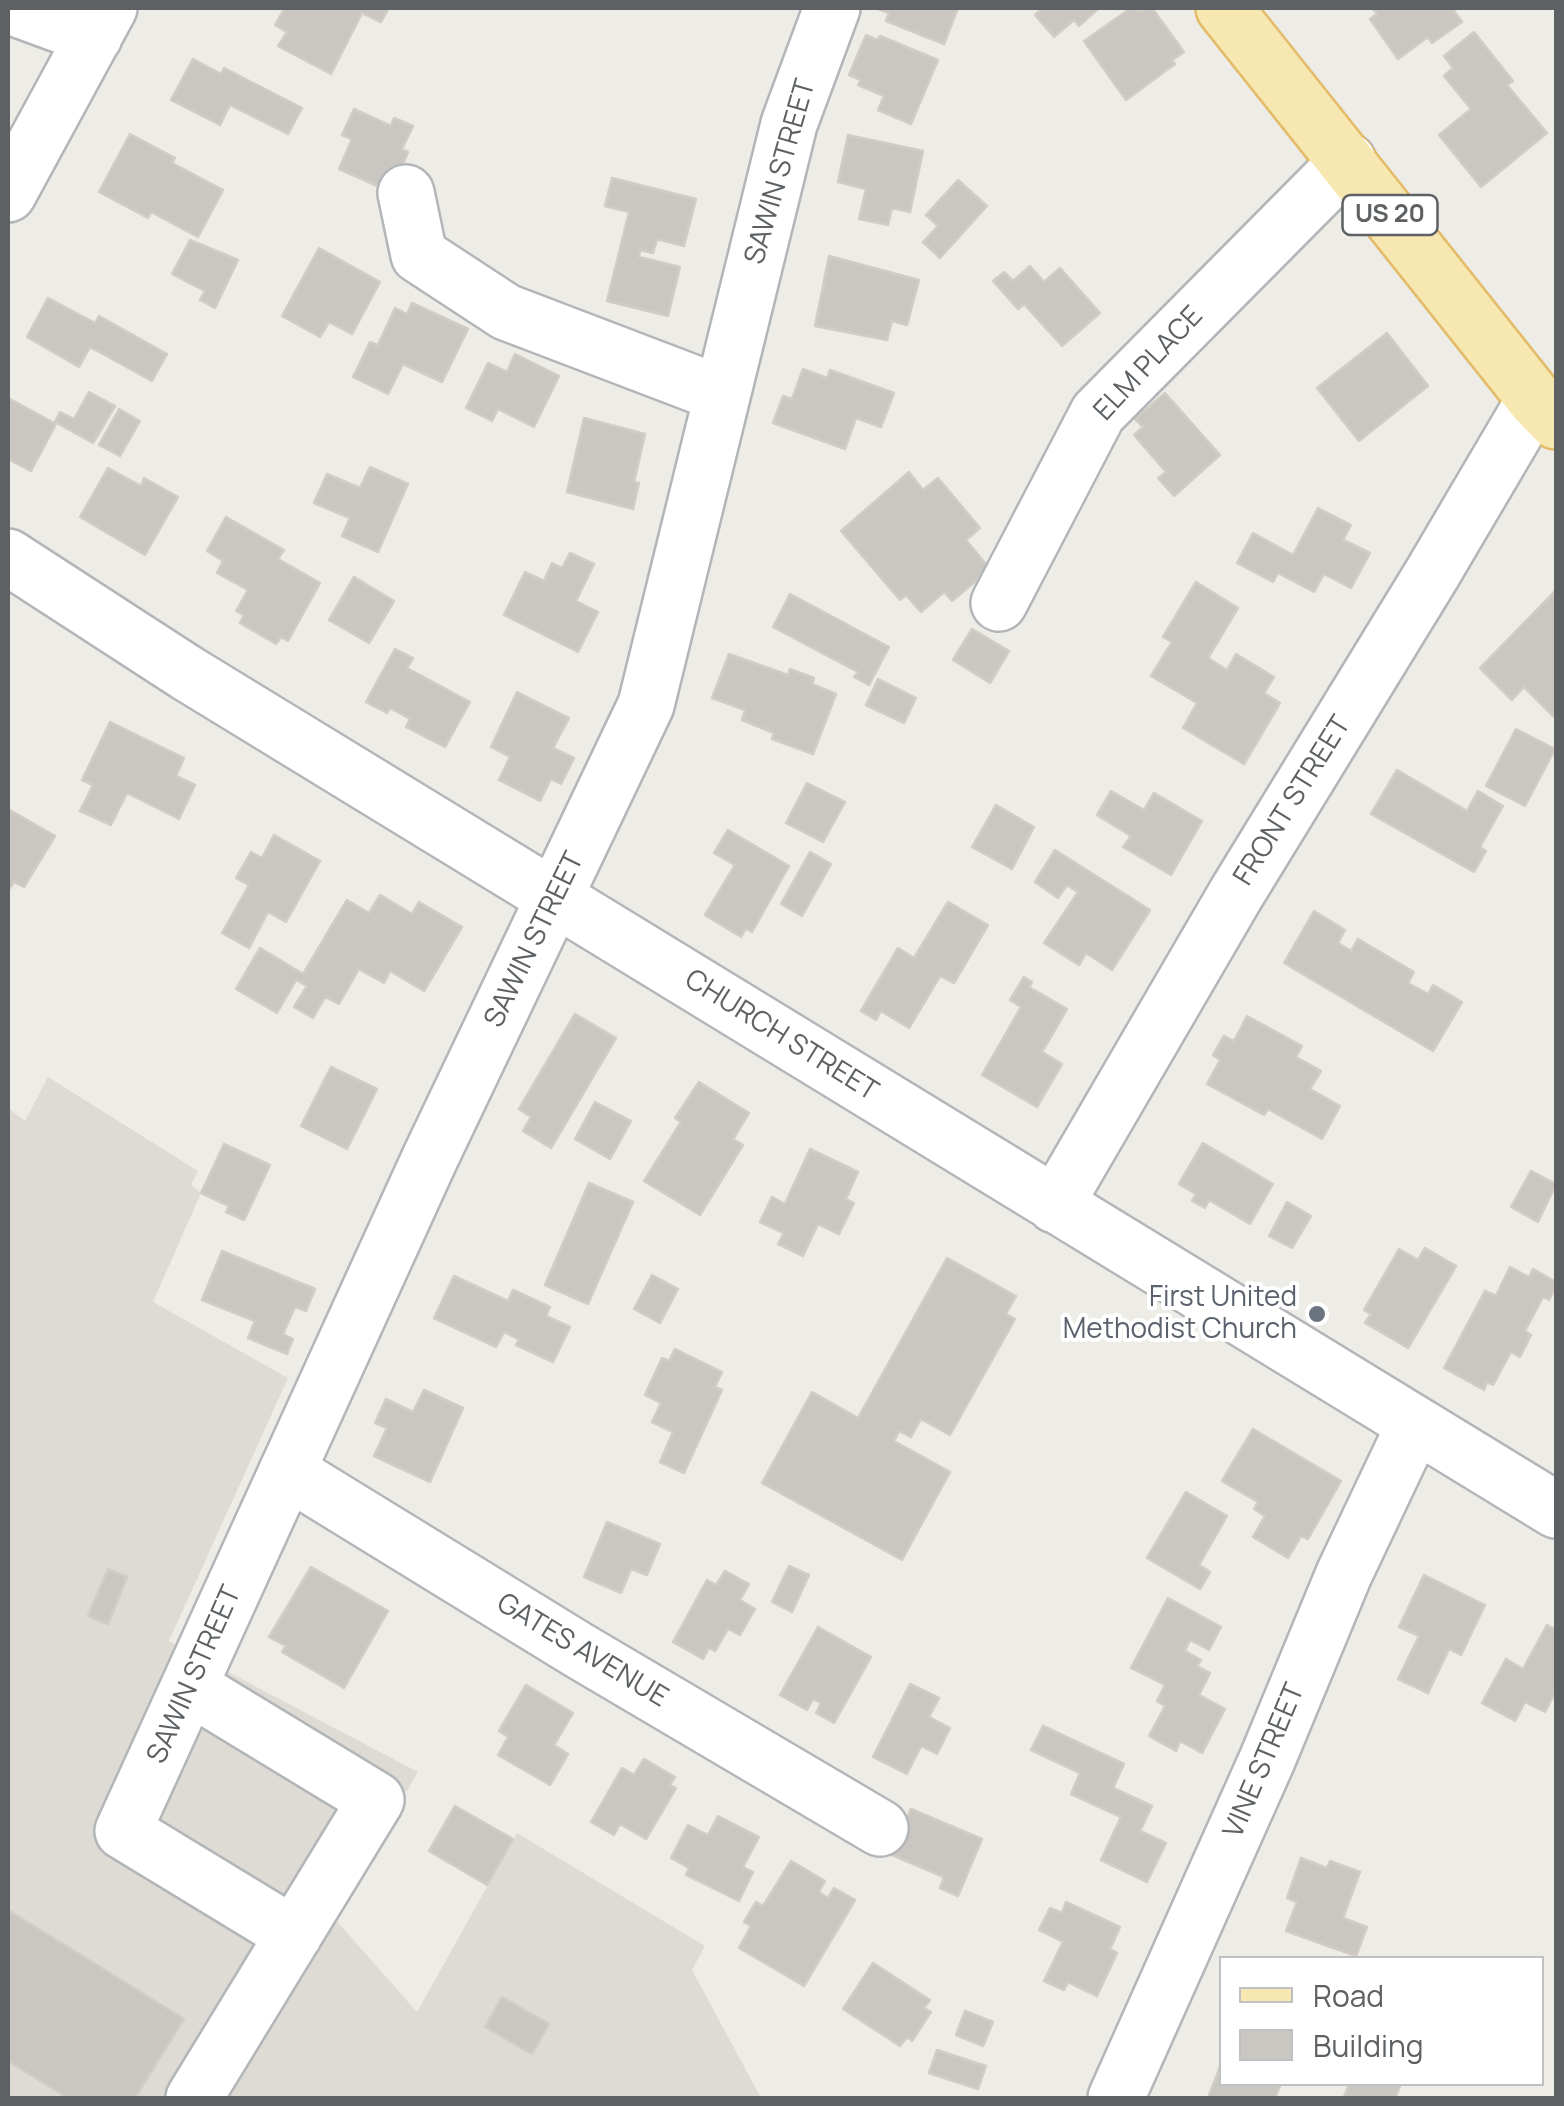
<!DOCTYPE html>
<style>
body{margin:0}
#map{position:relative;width:1564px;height:2106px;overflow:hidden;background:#eeece6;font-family:Manrope,sans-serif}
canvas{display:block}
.frame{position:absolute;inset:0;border:10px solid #5d6164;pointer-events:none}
.legend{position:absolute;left:1219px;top:1956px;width:325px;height:130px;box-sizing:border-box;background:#fff;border:2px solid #bec0c1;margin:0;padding:12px 18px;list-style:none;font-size:30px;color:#5d6164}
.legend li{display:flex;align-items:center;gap:20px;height:50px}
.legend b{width:50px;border:2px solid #bec0c1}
</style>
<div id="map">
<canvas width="1564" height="2106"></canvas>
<div class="frame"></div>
<ul class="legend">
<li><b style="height:12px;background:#f7e8b1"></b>Road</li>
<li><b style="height:28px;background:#cac7c2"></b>Building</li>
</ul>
</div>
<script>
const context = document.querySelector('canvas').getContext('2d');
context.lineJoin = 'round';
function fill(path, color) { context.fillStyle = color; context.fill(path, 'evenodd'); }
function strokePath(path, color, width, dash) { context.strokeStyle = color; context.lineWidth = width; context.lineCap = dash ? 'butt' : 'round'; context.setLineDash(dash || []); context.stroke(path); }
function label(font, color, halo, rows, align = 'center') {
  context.font = font + ' Manrope,sans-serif'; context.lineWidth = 8; context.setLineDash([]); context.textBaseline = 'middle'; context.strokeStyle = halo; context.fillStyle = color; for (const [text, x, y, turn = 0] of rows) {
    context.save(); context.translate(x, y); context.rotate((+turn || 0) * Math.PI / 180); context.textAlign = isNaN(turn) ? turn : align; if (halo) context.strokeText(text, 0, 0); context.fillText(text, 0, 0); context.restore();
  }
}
fill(new Path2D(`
 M48 1077 198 1171 191 1185 201 1193 153 1302 288 1378 169 1641 418 1772 333 1917 417 2012 517 1833 705 1946 692 1970 761 2098H8V1108L25 1121Z`), '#dedbd4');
const building = new Path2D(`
 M285 8H389L381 22 362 13 331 74 278 46 287 32 275 25Z
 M875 8H958L944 44 886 21 889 13Z
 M1043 8H1099L1079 26 1074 20 1054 37 1035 15Z
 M1131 8 1138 11 1152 8 1184 52 1172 60 1175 64 1126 100 1084 41Z
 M1372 8H1452L1462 22 1432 43 1428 37 1398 59 1370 19 1377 14Z
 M1474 32 1513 81 1507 85 1547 133 1481 187 1439 135 1471 109 1444 76 1453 68 1444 56Z
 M866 35 877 40 880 36 938 60 911 124 878 110 884 96 858 85 861 80 849 75Z
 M193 59 221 74 224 68 302 108 288 134 230 105 220 125 171 100Z
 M354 109 391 126 394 118 413 126 402 149 408 152 397 178 386 173 380 187 339 169 352 139 342 135Z
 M130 134 175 158 172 163 223 190 198 237 151 212 148 218 99 192Z
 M848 135 923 151 910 212 892 208 888 225 859 219 866 189 838 182Z
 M612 178 696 199 684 246 657 239 653 253 640 250 639 257 680 267 668 316 607 301 629 212 605 206Z
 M958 180 987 206 940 258 923 242 938 226 926 215Z
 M190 240 238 260 215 308 200 300 205 291 172 274Z
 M319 248 380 282 352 334 329 322 320 337 282 316Z
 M829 256 919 280 907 325 892 321 887 340 815 326Z
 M1030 266 1044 282 1060 268 1100 313 1062 346 1024 304 1018 309 993 281 1004 272 1013 281Z
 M48 298 95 323 99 316 167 354 152 381 90 347 79 367 27 337Z
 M412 303 468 329 442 382 403 364 388 394 353 377 370 342 378 345 395 308 407 314Z
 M1387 333 1428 386 1359 441 1317 388Z
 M515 354 559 376 534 427 498 409 492 421 466 408 488 363 507 372Z
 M803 369 827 378 830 370 894 393 881 427 856 418 845 449 773 423 783 396 792 399Z
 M89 392 115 406 93 443 55 422 60 412 74 419Z
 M1165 393 1220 455 1174 496 1158 478 1166 472 1134 435 1143 427 1135 419Z
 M8 398 56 424 31 471 8 459Z
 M119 409 140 421 120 456 99 445Z
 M584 418 645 434 634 482 639 483 633 509 567 492Z
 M370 467 408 484 378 552 342 536 350 518 314 503 327 474 360 488Z
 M108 468 141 486 144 478 178 497 145 555 80 517Z
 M909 472 923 490 938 478 980 528 966 540 990 569 952 601 944 592 921 612 906 595 900 600 841 531Z
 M1318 508 1351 525 1343 540 1370 553 1351 588 1324 574 1314 592 1278 573 1273 582 1237 563 1253 533 1293 555Z
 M226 517 284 550 278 559 320 583 288 641 281 637 276 644 240 623 244 615 236 611 248 590 217 573 223 561 207 551Z
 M570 553 594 564 576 601 598 612 578 652 504 615 525 572 544 581 552 563 562 568Z
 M354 577 394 601 369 643 329 620Z
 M1196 582 1238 608 1208 658 1227 670 1236 654 1274 677 1264 693 1280 703 1244 764 1183 728 1197 703 1151 676 1172 642 1163 637Z
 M1556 590V713L1553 716 1524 687 1512 700 1480 668Z
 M790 594 889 647 869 685 854 677 858 672 773 627Z
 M972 629 1009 651 990 683 953 660Z
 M395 649 413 658 407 668 470 702 445 747 406 727 410 719 390 708 387 713 366 702Z
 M729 654 788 675 790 669 814 678 812 684 836 694 813 754 772 739 774 733 742 720 745 710 712 698Z
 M878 679 916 698 904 723 866 705Z
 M517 692 569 718 553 748 574 758 561 784 551 779 540 801 499 780 510 757 491 747Z
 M110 722 184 758 176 776 195 785 179 819 127 793 111 825 80 811 93 785 82 780Z
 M1516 729 1555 749 1525 806 1486 786Z
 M1397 770 1467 811 1478 791 1503 806 1480 847 1486 851 1474 872 1371 814Z
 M807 783 845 802 823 842 786 823Z
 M1111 791 1144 810 1154 793 1202 821 1171 875 1123 847 1131 836 1097 815Z
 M996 805 1034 827 1012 869 972 847Z
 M8 809 55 836 24 887 14 882 10 888 8 887Z
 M728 830 789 866 752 932 746 928 741 937 705 915 735 865 714 853Z
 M274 835 320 861 286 922 268 912 249 948 222 933 249 885 236 878 251 852 262 858Z
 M1055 850 1150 910 1112 970 1086 953 1079 965 1044 943 1078 892 1067 885 1058 898 1035 882Z
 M810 852 831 864 802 916 781 904Z
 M380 895 412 914 419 902 462 927 424 991 390 971 384 983 359 969 339 1004 325 997 313 1018 294 1007 307 986 296 980 277 1013 236 989 260 948 303 974 347 900 369 913Z
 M948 902 988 925 954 983 940 976 909 1028 881 1011 876 1020 861 1011 898 948 914 958Z
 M1314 911 1345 930 1338 943 1351 951 1358 939 1414 972 1408 983 1428 994 1433 985 1462 1002 1433 1051 1284 963Z
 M1024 977 1032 982 1029 987 1067 1009 1042 1052 1062 1064 1037 1107 982 1075 1021 1007 1010 1000Z
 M575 1014 616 1038 551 1148 523 1131 531 1117 519 1109Z
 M1247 1016 1302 1046 1296 1057 1321 1071 1310 1089 1340 1106 1322 1139 1268 1109 1264 1115 1207 1084 1220 1060 1213 1055 1224 1036 1234 1041Z
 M331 1067 377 1089 347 1149 301 1126Z
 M699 1082 749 1113 733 1139 743 1145 700 1215 644 1181 681 1122 675 1118Z
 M595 1102 631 1121 610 1159 575 1139Z
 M1203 1143 1273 1184 1250 1224 1209 1200 1205 1208 1192 1201 1196 1194 1179 1184Z
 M224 1144 270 1165 244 1220 226 1212 229 1206 201 1193Z
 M810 1149 858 1172 846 1199 854 1203 839 1234 818 1224 803 1256 778 1244 784 1233 760 1222 772 1197 785 1204Z
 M1531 1171 1556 1184 1538 1222 1511 1207Z
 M589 1183 633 1202 588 1304 545 1285Z
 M1287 1202 1311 1216 1292 1248 1269 1236Z
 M1425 1248 1456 1266 1408 1348 1365 1323 1371 1314 1364 1310 1399 1249 1418 1260Z
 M222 1251 315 1289 306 1311 295 1307 283 1334 293 1339 287 1354 248 1338 255 1321 202 1300Z
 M947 1258 1016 1296 1006 1314 1015 1319 950 1435 921 1419 911 1437 899 1431 894 1441 950 1472 902 1560 762 1483 812 1392 858 1418Z
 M1510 1267 1529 1277 1533 1269 1556 1282V1287L1549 1300 1543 1297 1525 1331 1531 1335 1520 1357 1511 1352 1493 1385 1487 1382 1484 1390 1444 1368 1485 1291 1496 1296Z
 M652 1275 678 1289 660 1323 634 1309Z
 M454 1276 508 1301 513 1290 550 1307 546 1316 570 1327 553 1362 516 1345 519 1339 504 1332 496 1347 434 1318Z
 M675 1349 722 1372 715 1387 722 1390 684 1473 660 1462 673 1432 652 1422 661 1403 645 1395 662 1358 669 1361Z
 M424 1390 463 1408 430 1482 374 1456 387 1428 375 1423 386 1399 413 1412Z
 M1253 1429 1341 1481 1308 1539 1301 1536 1288 1558 1253 1537 1265 1516 1254 1509 1258 1502 1222 1481Z
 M1186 1492 1227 1516 1199 1565 1210 1572 1200 1589 1147 1558Z
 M607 1522 660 1544 647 1575 631 1569 621 1593 584 1577Z
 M789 1566 809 1575 792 1612 772 1602Z
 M311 1567 388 1611 344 1688 282 1652 286 1646 269 1637Z
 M108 1569 127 1577 108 1624 88 1616Z
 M725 1571 749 1584 740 1600 755 1609 740 1635 728 1629 715 1651 709 1648 703 1659 673 1642 707 1580 716 1585Z
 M1424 1575 1485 1605 1461 1655 1449 1649 1428 1693 1398 1679 1419 1636 1399 1627Z
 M1168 1598 1221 1627 1209 1650 1190 1640 1185 1651 1201 1660 1197 1666 1210 1673 1199 1695 1225 1709 1202 1753 1180 1741 1176 1751 1149 1736 1165 1706 1157 1701 1165 1685 1131 1668Z
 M1547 1625 1556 1630V1691L1545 1712 1525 1702 1515 1721 1482 1703 1506 1659 1523 1669Z
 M818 1627 871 1657 834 1723 816 1713 821 1703 813 1699 807 1710 780 1695Z
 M910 1684 939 1698 929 1717 950 1728 937 1754 921 1746 907 1774 873 1757Z
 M526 1685 573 1713 554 1745 568 1754 550 1785 498 1755 508 1737 499 1731Z
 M1043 1726 1124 1764 1113 1788 1152 1806 1140 1831 1166 1843 1147 1882 1101 1860 1121 1817 1071 1794 1080 1773 1031 1750Z
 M644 1759 675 1777 670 1785 676 1788 646 1839 620 1824 614 1835 591 1822 622 1768 634 1775Z
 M455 1806 513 1839 487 1885 429 1851Z
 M911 1809 982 1839 958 1896 940 1888 944 1877 892 1855Z
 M718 1816 759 1837 743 1867 753 1872 739 1901 686 1875 689 1868 671 1858 688 1825 708 1835Z
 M1301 1858 1327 1868 1330 1861 1360 1872 1343 1918 1367 1927 1356 1956 1286 1931 1297 1902 1287 1898Z
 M791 1861 825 1881 819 1892 828 1898 834 1888 855 1900 804 1986 739 1948 751 1926 744 1922 756 1902 763 1906Z
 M1066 1902 1120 1927 1110 1949 1117 1953 1097 1996 1068 1982 1064 1990 1044 1981 1063 1942 1039 1930 1050 1908 1062 1913Z
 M8 1910 184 2019 135 2098H68L8 2061Z
 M873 1963 930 2000 924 2008 931 2012 912 2041 907 2037 900 2046 843 2009Z
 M502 1997 549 2024 532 2054 485 2027Z
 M965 2011 993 2022 983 2046 956 2035Z
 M937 2050 986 2066 978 2089 929 2073Z
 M1221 2064 1222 2084H1275L1280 2086 1275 2098H1208Z
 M1349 2084H1401L1395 2098H1347L1344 2097Z`);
fill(building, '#cac7c2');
strokePath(building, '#d2cdc4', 2.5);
const minor = new Path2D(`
 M15 8 94 37
 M406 193 419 255 506 312 721 394
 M8 194 109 8
 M8 557 187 673 1556 1510
 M999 603 1098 413 1348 161
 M1055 1205 1236 894 1432 574 1535 399
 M287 1471 580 1651 880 1828
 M190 1687 376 1800 194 2098
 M294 1935 123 1831 430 1158 646 705 789 124 832 8
 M1116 2098 1267 1760 1344 1574 1415 1424`);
const major = new Path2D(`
 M1224 8 1535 399 1556 421`);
strokePath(minor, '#b3b6b9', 60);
strokePath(major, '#e4bb69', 60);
strokePath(minor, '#fff', 55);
strokePath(major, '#f7e8b1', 55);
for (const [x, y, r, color] of [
 [1317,1314,10,"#6b7280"]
]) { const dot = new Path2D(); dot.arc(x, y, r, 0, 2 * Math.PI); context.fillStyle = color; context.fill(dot); strokePath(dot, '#fff', 4); }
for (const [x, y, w] of [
 [1390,215,95]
]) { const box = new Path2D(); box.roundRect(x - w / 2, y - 20, w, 40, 8); context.fillStyle = '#fff'; context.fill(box); strokePath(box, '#5d6164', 2.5); }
label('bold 25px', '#5d6164', null, [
 ["US 20",1390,215]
]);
label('28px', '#5d6164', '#fff', [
 ["SAWIN STREET",781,172,-74],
 ["ELM PLACE",1149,364,-47],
 ["FRONT STREET",1293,801,-58],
 ["SAWIN STREET",535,940,-64],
 ["CHURCH STREET",781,1036,32],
 ["GATES AVENUE",582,1651,31],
 ["SAWIN STREET",195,1675,-66],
 ["VINE STREET",1265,1761,-67]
]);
label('28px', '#5b616d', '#fff', [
 ["First United",1297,1298],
 ["Methodist Church",1297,1330]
], 'right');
</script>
